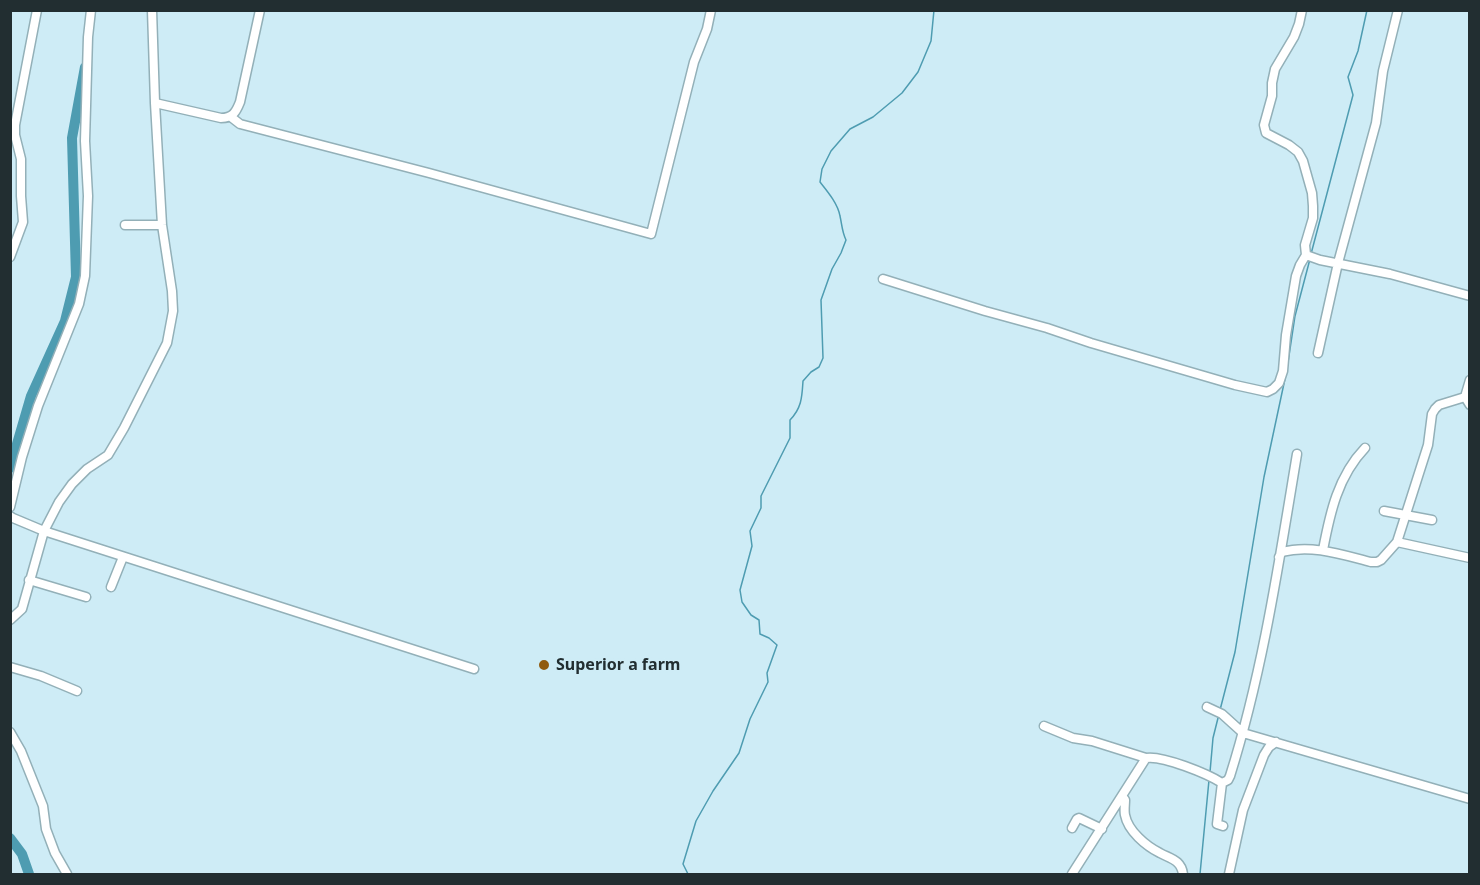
<!DOCTYPE html>
<style>
body{margin:0}
#map{position:relative;width:1480px;height:885px;overflow:hidden;background:#ceecf6;font-family:"Noto Sans",sans-serif}
canvas{display:block}
.frame{position:absolute;inset:0;border:12px solid #222e31;pointer-events:none}
</style>
<div id="map">
<canvas width="1480" height="885"></canvas>
<div class="frame"></div>
</div>
<script>
const context = document.querySelector('canvas').getContext('2d');
context.lineJoin = 'round';
function strokePath(path, color, width, dash) { context.strokeStyle = color; context.lineWidth = width; context.lineCap = dash ? 'butt' : 'round'; context.setLineDash(dash || []); context.stroke(path); }
function label(font, color, halo, rows, align = 'center') {
  context.font = font + ' "Noto Sans",sans-serif'; context.lineWidth = 5; context.setLineDash([]); context.textBaseline = 'middle'; context.strokeStyle = halo; context.fillStyle = color; for (const [text, x, y, turn = 0] of rows) {
    context.save(); context.translate(x, y); context.rotate((+turn || 0) * Math.PI / 180); context.textAlign = isNaN(turn) ? turn : align; if (halo) context.strokeText(text, 0, 0); context.fillText(text, 0, 0); context.restore();
  }
}
strokePath(new Path2D(`
 M1311 254 1353 95 1348 77 1358 51 1367 10
 M1287 369 1295 316 1310 259
 M1220 710 1235 652 1264 477 1286 374
 M1210 772 1213 738 1218 718
 M688 874 683 864 696 821 713 791 739 753 750 719 768 682 767 673 777 645 769 638 760 634 759 620 751 615 742 602 740 590 752 546 750 531 761 508V496L790 438V420C802 408 802 396 803 381L811 372 819 367 823 358 821 300 832 269 841 253 846 240C842 232 842 225 840 216 838 204 828 192 820 182L822 169 831 151 850 129 873 117 902 93 918 72 931 41 934 10
 M1200 874 1209 780`), '#4e9cb1', 1.5);
strokePath(new Path2D(`
 M10 468 31 396 65 321 76 277 72 138 85 67
 M10 838 22 854 29 874`), '#4e9cb1', 10);
const minor = new Path2D(`
 M155 103 221 118C233 118 236 112 240 102L260 10
 M231 117 240 124 429 173 651 234 694 62 707 29 711 10
 M125 225H162
 M1306 255 1320 260 1390 274 1470 296
 M10 257 23 222 21 196V159L15 135V125L37 10
 M883 279 985 311 1047 328 1091 343 1235 385 1267 392 1273 389 1279 383 1283 371 1286 335 1296 276 1300 265 1306 255 1305 245 1313 218V206L1312 193 1303 161 1298 152 1289 145 1266 133 1264 125 1272 96V83L1275 69 1294 37 1299 24 1302 10
 M1318 353 1338 263 1376 123 1383 71 1398 10
 M1465 397 1470 405
 M10 507 22 457 38 406 79 304 85 276 88 196 85 141 88 37 91 10
 M1384 511 1432 520
 M10 516 13 518 44 531 474 669
 M1397 542 1470 558
 M1323 550C1330 513 1338 476 1365 448
 M1279 557 1282 552C1312 544 1343 555 1371 562H1377L1381 560 1397 542 1428 445 1432 414 1435 409 1439 405 1465 397 1470 380
 M29 580 86 597
 M111 587 123 557
 M10 620 22 609 44 531 59 502 72 484 87 469 108 455 124 428 167 343 173 311 172 291 162 225 155 103 152 10
 M10 667 41 676 77 691
 M1207 707 1222 714 1243 733 1470 799
 M1044 726 1073 738 1092 741 1146 758
 M10 732 21 751 43 806 46 829 55 853 67 874
 M1222 783 1228 780 1230 776C1263 671 1279 562 1297 454
 M1122 796 1125 800C1125 805 1124 810 1125 815 1128 831 1146 846 1160 853 1171 859 1181 860 1183 874
 M1072 828 1077 819 1079 818 1102 829
 M1072 874 1146 758C1162 755 1208 774 1222 783L1217 824 1223 826
 M1229 874 1243 810 1264 755 1269 747 1276 742`);
strokePath(minor, '#93b0b8', 11);
strokePath(minor, '#fff', 8);
for (const [x, y, r, color] of [
 [544,665,6,"#905b0f"]
]) { const dot = new Path2D(); dot.arc(x, y, r, 0, 2 * Math.PI); context.fillStyle = color; context.fill(dot); strokePath(dot, '#ceecf6', 2); }
label('bold 16px', '#222e31', '#ceecf6', [
 ["Superior a farm",556,665]
], 'left');
</script>
